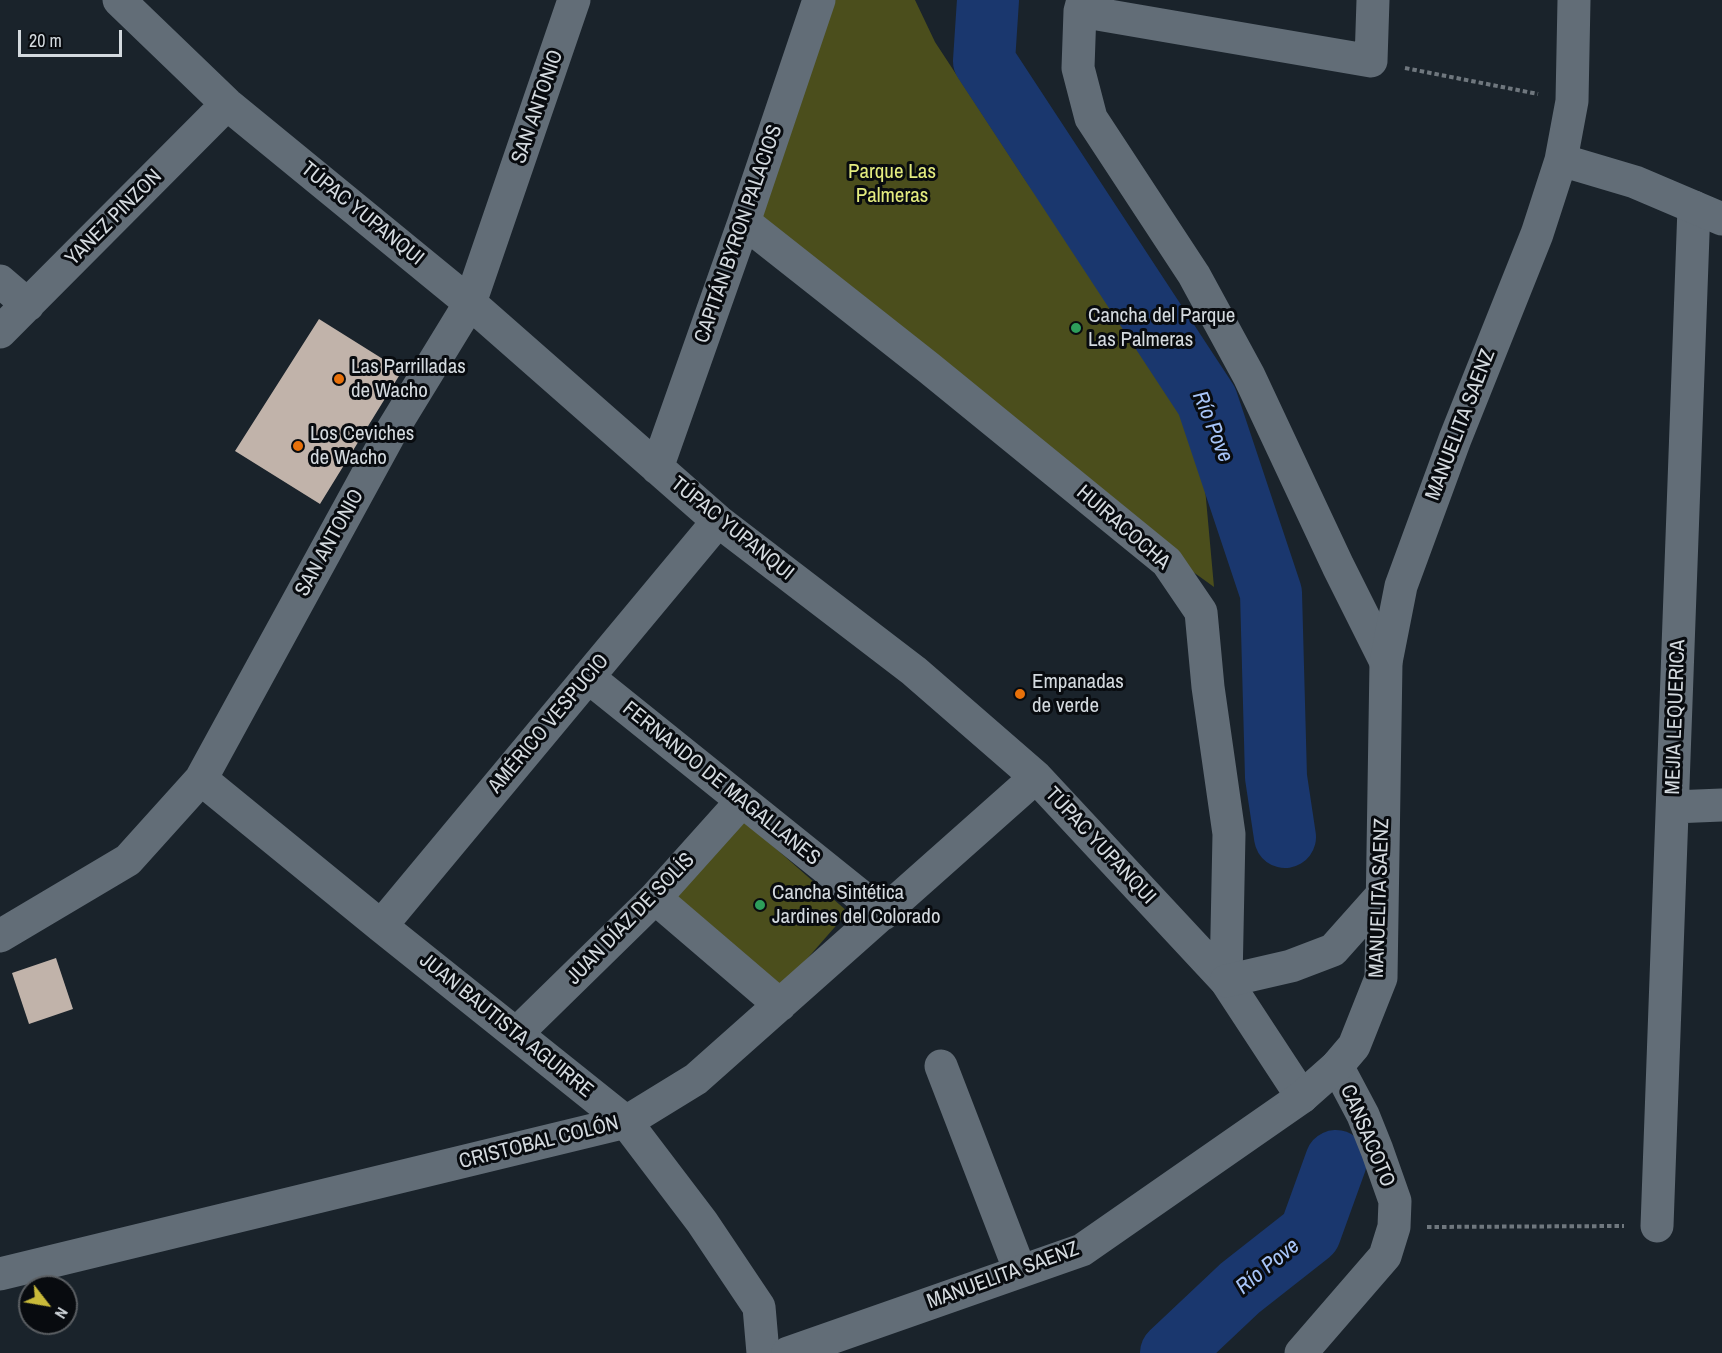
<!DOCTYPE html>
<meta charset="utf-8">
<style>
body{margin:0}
#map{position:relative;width:1722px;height:1353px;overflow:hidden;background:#1a232b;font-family:"Archivo Narrow",sans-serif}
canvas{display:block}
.north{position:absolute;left:18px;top:1275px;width:60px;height:60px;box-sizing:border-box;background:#080b0f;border:2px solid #5a5e62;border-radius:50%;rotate:121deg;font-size:16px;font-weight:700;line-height:24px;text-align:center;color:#d4dadf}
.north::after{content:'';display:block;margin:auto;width:21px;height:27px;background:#c9ba3a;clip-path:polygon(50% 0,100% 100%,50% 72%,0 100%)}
.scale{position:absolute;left:18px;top:30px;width:104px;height:27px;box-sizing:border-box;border:3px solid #d4dadf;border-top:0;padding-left:8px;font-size:18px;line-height:21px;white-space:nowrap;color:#d4dadf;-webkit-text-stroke:4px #080b0f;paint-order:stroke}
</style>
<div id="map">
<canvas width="1722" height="1353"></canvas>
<div class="north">N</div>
<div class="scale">20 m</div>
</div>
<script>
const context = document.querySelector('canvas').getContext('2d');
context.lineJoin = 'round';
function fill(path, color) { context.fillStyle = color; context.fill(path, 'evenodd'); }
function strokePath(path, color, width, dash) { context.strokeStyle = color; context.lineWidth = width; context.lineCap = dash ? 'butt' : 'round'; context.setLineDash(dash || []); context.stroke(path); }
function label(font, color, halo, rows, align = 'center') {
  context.font = font + ' "Archivo Narrow",sans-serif'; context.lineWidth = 6; context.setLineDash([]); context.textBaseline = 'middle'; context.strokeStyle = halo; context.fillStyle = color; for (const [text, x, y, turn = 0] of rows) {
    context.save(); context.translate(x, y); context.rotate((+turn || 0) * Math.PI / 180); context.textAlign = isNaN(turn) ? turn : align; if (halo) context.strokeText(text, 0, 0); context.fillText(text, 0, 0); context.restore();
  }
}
fill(new Path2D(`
 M835 0H915L935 42 1026 181 1199 422 1214 587 1171 556 757 221Z
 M741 818 848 912 778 992 672 898Z`), '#4b4e1c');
strokePath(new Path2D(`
 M988 0 984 61 1207 401 1271 593 1276 777 1285 837
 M1171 1353 1240 1288 1310 1233 1336 1161`), '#1a376e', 62);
fill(new Path2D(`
 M319 319 402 371 320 504 235 451Z
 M56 958 73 1009 29 1024 12 973Z`), '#c1b3aa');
strokePath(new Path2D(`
 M1405 68 1538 94
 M1427 1227 1624 1226`), '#6f777e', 4, [4.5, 3]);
strokePath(new Path2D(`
 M119 0 227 104 470 303 718 521 914 671 1036 777 1226 981 1302 1097
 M1083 0 1080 11 1078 68 1091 118 1194 275 1249 376 1338 566 1386 662
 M1080 11 1371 61 1373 0
 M744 222 929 368 1167 562 1201 612 1208 687 1229 834 1226 981
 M0 281 28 305
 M0 332 227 104
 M657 468 744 222 819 0
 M588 677 883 914
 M201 779 381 926 626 1122 702 1222 759 1307 763 1353
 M1673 807 1722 805
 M655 898 780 1005
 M381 926 718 521
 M0 936 128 860 201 779 388 437 470 303 574 0
 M516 1034 655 898 742 801
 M941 1066 1020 1271
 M1657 1226 1694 207
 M0 1274 626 1122 696 1079 1036 777
 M1301 1353 1385 1256 1394 1227 1395 1201 1377 1150 1363 1115 1337 1066`), '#626d77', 33);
strokePath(new Path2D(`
 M1561 160 1635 182 1722 219
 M1226 981 1291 966 1333 950 1382 895
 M788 1353 1082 1250 1302 1097 1337 1066 1354 1046 1381 978 1386 662 1401 586 1455 439 1537 234 1561 160 1572 101 1574 0`), '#626d77', 33);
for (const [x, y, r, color] of [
 [1076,328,6,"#2e9e5b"],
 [339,379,6,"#e8710a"],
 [298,446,6,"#e8710a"],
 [1020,694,6,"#e8710a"],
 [760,905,6,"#2e9e5b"]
]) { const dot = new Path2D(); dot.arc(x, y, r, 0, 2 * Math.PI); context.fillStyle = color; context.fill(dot); strokePath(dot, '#080b0f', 2); }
label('21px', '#d4dadf', '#080b0f', [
 ["SAN ANTONIO",538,107,-71],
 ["TÚPAC YUPANQUI",362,214,39],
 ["YANEZ PINZON",114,218,-45],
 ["CAPITÁN BYRON PALACIOS",739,234,-71],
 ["MANUELITA SAENZ",1461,425,-69],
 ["HUIRACOCHA",1123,528,41],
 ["TÚPAC YUPANQUI",732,529,39],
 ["SAN ANTONIO",330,543,-61],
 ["MEJIA LEQUERICA",1676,717,-88],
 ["AMÉRICO VESPUCIO",549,724,-50],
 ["FERNANDO DE MAGALLANES",721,784,39],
 ["TÚPAC YUPANQUI",1100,846,47],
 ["MANUELITA SAENZ",1380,898,-88],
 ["JUAN DÍAZ DE SOLÍS",631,919,-46],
 ["JUAN BAUTISTA AGUIRRE",506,1026,39],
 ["CANSACOTO",1367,1136,67],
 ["CRISTOBAL COLÓN",539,1143,-14],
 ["MANUELITA SAENZ",1003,1276,-20]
]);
label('21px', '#e4ec7f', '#080b0f', [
 ["Parque Las",892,172],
 ["Palmeras",892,196]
]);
label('21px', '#d4dadf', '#080b0f', [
 ["Cancha del Parque",1088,316],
 ["Las Palmeras",1088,340],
 ["Las Parrilladas",351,367],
 ["de Wacho",351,391],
 ["Los Ceviches",310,434],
 ["de Wacho",310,458],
 ["Empanadas",1032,682],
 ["de verde",1032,706],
 ["Cancha Sintética",772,893],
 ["Jardines del Colorado",772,917]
], 'left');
label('italic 22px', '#a7c4f7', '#080b0f', [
 ["Río Pove",1212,427,68],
 ["Río Pove",1268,1267,-39]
]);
</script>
